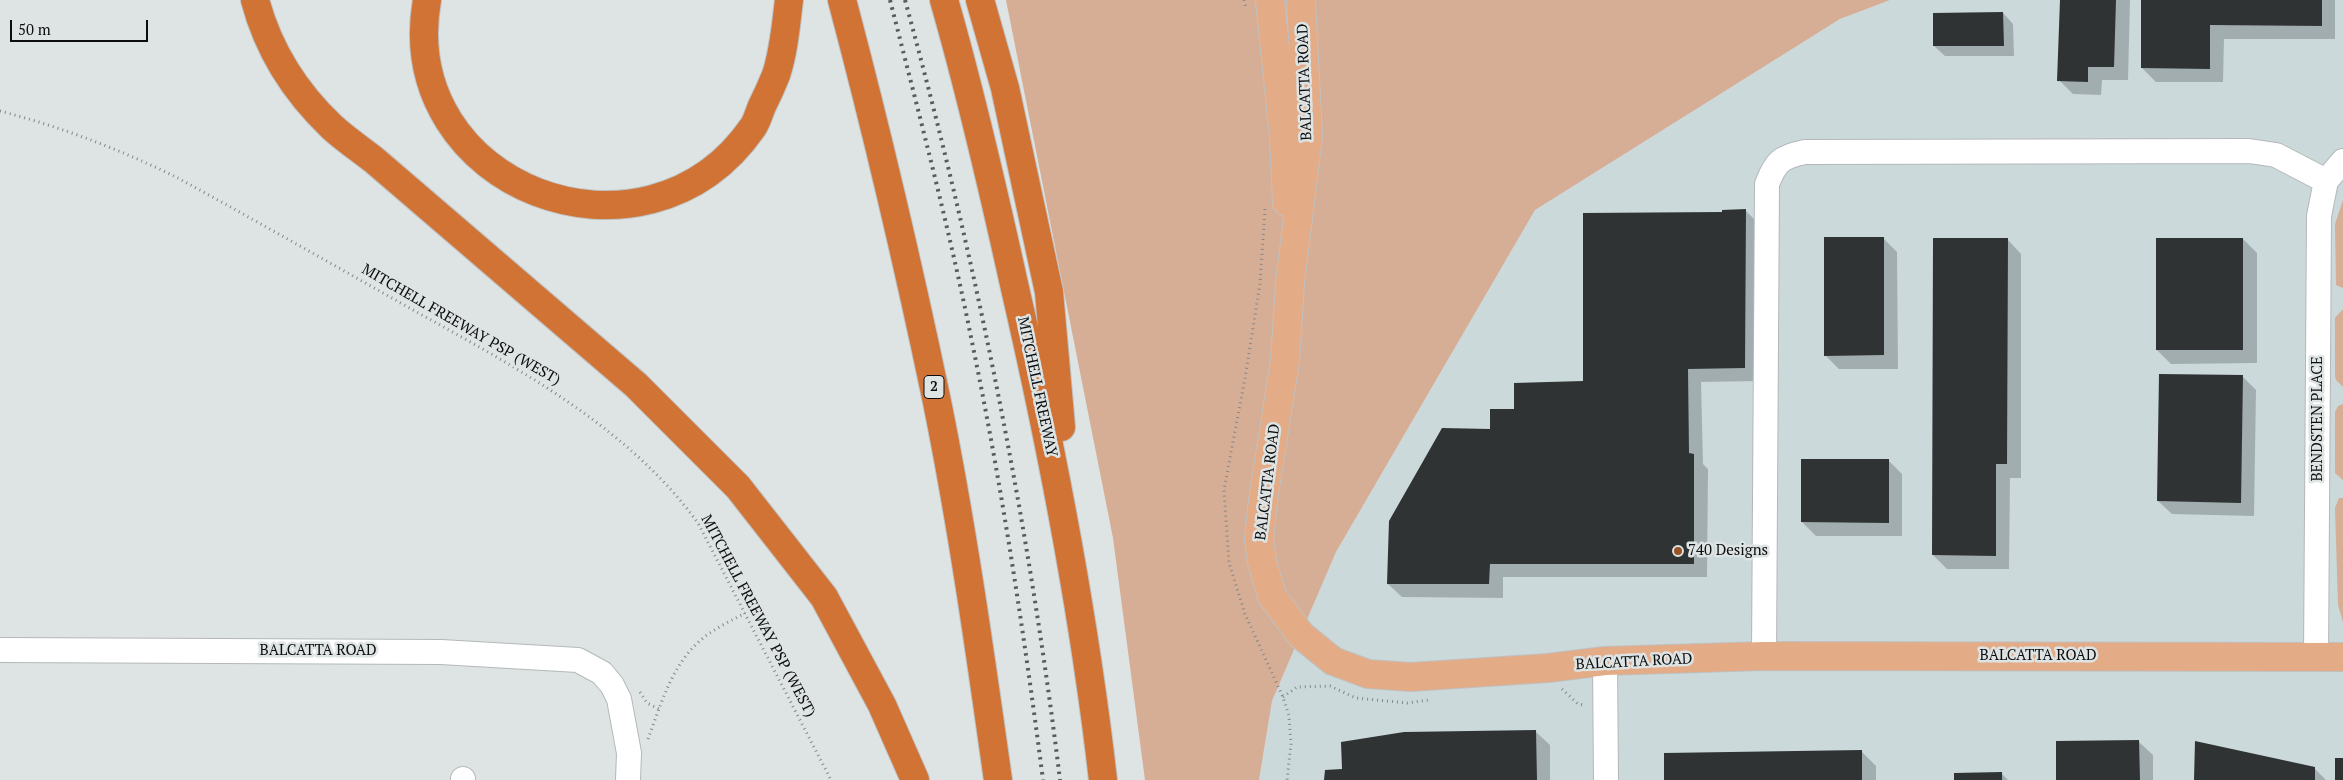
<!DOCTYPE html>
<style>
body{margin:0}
#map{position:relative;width:2343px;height:780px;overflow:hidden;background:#dee3e4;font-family:"PT Serif",serif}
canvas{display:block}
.scale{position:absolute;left:10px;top:20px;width:138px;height:22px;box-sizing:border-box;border:2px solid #0c0d0e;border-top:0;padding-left:6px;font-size:15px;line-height:18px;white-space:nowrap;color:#0c0d0e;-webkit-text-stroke:4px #dee3e4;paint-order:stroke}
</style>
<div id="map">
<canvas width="2343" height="780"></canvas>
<div class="scale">50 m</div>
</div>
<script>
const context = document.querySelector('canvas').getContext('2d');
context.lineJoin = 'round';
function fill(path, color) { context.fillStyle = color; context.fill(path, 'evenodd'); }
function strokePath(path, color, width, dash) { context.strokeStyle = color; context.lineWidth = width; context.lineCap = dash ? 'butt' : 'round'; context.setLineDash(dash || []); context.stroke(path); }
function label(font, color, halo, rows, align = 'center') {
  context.font = font + ' "PT Serif",serif'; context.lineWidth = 5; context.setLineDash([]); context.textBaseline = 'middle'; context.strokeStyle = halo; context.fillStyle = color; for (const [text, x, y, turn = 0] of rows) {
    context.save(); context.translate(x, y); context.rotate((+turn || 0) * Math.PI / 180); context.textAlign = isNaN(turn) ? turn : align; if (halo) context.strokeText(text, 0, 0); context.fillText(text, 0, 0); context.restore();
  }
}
fill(new Path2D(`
 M1890 0H2343V780H1259L1272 701 1336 552 1535 210 1840 19Z`), '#cbd9db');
fill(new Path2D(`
 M1006 0H1890L1840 19 1535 210 1336 552 1272 701 1259 780H1145L1113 538Z
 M2343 200V288L2336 285 2335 224Z
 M2343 309V387L2336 380 2335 376V318Z
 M2343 404V480L2335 473V412L2338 406Z
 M2339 498H2343V622L2338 605 2335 508Z`), '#d6ad95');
fill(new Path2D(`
 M2061 0H2130L2128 80H2102L2101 95 2073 94 2059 80Z
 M2142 0H2335V39H2224L2223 82H2156L2142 68Z
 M2003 13 2013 24 2014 56H1945L1934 46Z
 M1746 211 1760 225 1758 381 1701 382 1703 464 1708 469 1707 577H1503V598L1402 597 1388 584 1491 430 1515 411 1584 383 1723 214Z
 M1883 238 1897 252 1898 369H1839L1825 355Z
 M2243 239 2257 253V363L2171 364 2157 350Z
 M2008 240 2021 254V478H2010L2009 569H1947L1933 555Z
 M2242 376 2256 390 2254 516 2172 514 2158 501Z
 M1888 460 1902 474V536H1816L1802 522Z
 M1536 732 1550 745V780H1325Z
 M2139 742 2153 755V780H2057Z
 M1862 752 1876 766V780H1665Z
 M2314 768 2326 780H2195Z
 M2002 774 2008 780H1955Z`), '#0003');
fill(new Path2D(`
 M2060 0H2116L2114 67H2088V82L2057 81Z
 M2141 0H2322V26L2210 25V69L2141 68Z
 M2003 12 2004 46H1933V13Z
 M1746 209 1745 368 1688 369 1689 453 1694 454V564H1490L1489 584H1387L1389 521 1442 428 1490 429V409H1514V383L1583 381V213L1722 212V210Z
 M1824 237H1884V355L1824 356Z
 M1933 238H2008L2007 464H1996V556L1932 555Z
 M2156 238H2243V350H2156Z
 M2159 374 2243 375 2241 503 2157 501Z
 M1801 459H1889V523L1801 522Z
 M1536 730 1537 780H1324L1325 770 1342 769 1341 742 1404 732Z
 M2139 740 2140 780H2056V741Z
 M2195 741 2315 767V780H2194Z
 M1862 750V780H1664V753Z
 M2335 758H2343V780H2335Z
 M2002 772V780H1954V773Z`), '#2f3333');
const minor = new Path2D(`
 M0 650 441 652 578 660 602 673 612 685 619 699 629 753 628 780
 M1764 656 1767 184C1776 161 1781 157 1805 152L2249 151 2276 155 2326 181
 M2316 657 2319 216 2326 181 2343 161
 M1605 661 1606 780
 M463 780V779`);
const major = new Path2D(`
 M1270 0 1284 137 1287 202
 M1301 0 1308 136 1290 283 1285 361 1263 500 1259 540 1262 562 1272 596 1301 635 1333 661 1368 674 1411 677 1548 668 1605 661 1764 656 2343 657`);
const highway = new Path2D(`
 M255 0C268 49 295 92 332 127 345 139 360 149 374 160L636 385 738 487 824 597 882 705 915 780
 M427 0C394 187 645 283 753 127 757 121 759 113 762 106 767 96 772 85 776 75 784 51 786 24 789 0
 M842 0C877 132 908 264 936 397 962 524 980 652 998 780
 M944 0C971 94 993 189 1014 284 1052 448 1084 613 1103 780
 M980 0 1005 88 1049 292 1061 427`);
strokePath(minor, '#b4b8b9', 26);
strokePath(major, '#c0c0c0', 30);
strokePath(highway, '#c0c0c0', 30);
strokePath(new Path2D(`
 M1244 0 1246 8
 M0 111C61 127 119 149 176 177 253 219 330 263 406 306 511 365 625 423 698 523L831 780
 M1265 209 1260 284 1245 378 1224 490 1229 563 1245 614 1283 697 1289 716 1291 744 1287 780
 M1562 689 1578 704 1584 705
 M640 692 647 703 659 709
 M1283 697 1297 687 1330 686 1356 698 1407 703 1429 700
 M648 739C661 704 672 664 702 639 715 628 731 621 745 613`), '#858889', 3, [1, 4]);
strokePath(minor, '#fff', 24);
strokePath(major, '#e3ab86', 28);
strokePath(highway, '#d07335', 28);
strokePath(new Path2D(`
 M890 0C919 114 949 227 972 342 1002 487 1024 633 1043 780
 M905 0C975 256 1028 517 1060 780`), '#585a5b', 4, [2.5, 5]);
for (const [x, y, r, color] of [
 [1678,551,5,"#985426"]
]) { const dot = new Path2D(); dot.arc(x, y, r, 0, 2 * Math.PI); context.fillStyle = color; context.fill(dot); strokePath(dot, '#dee3e4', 2); }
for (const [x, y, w] of [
 [934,387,20]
]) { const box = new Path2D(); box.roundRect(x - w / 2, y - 11.5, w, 23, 4); context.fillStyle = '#dee3e4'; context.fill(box); strokePath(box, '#0c0d0e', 1); }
label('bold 14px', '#0c0d0e', null, [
 ["2",934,387]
]);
label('15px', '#0c0d0e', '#dee3e4', [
 ["BALCATTA ROAD",1305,82,-92],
 ["MITCHELL FREEWAY PSP (WEST)",461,325,30],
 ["MITCHELL FREEWAY",1037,387,78],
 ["BENDSTEN PLACE",2318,419,-90],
 ["BALCATTA ROAD",1268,482,-83],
 ["MITCHELL FREEWAY PSP (WEST)",758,616,62],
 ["BALCATTA ROAD",318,651],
 ["BALCATTA ROAD",2038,656],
 ["BALCATTA ROAD",1634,662,-3]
]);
label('15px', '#0c0d0e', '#dee3e4', [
 ["740 Designs",1688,551]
], 'left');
</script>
